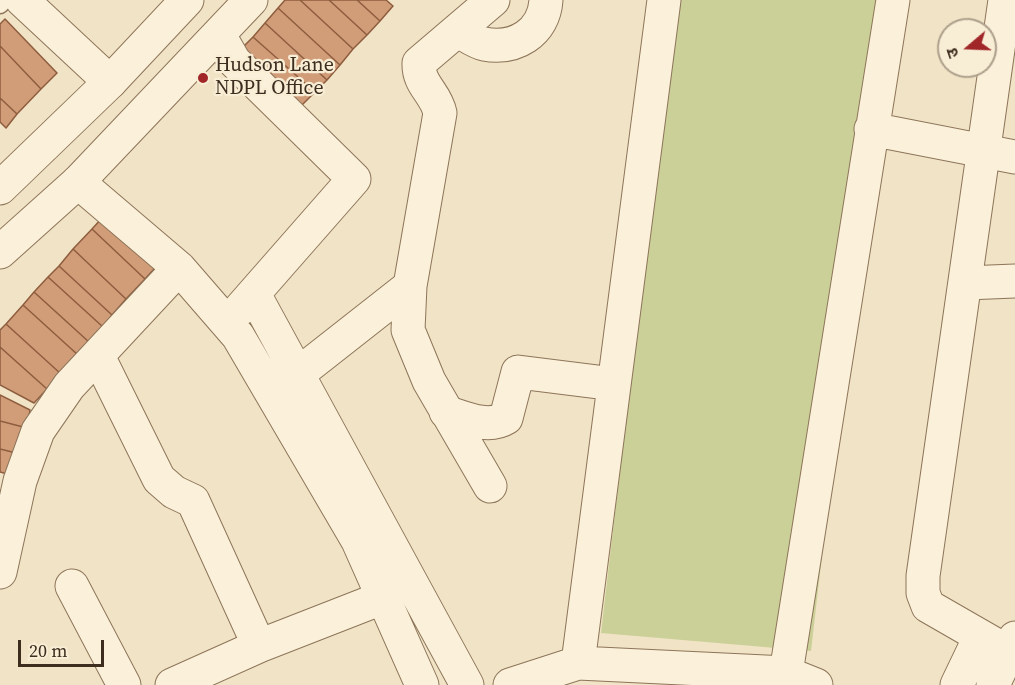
<!DOCTYPE html>
<meta charset="utf-8">
<style>
body{margin:0}
#map{position:relative;width:1015px;height:685px;overflow:hidden;background:#f1e3c5;font-family:"Source Serif 4","Noto Sans Devanagari",serif}
canvas{display:block}
.north{position:absolute;left:937px;top:18px;width:60px;height:60px;box-sizing:border-box;background:#f8edd5;border:2px solid #ada08c;border-radius:50%;rotate:251deg;font-size:16px;font-weight:700;line-height:24px;text-align:center;color:#3d2d1e}
.north::after{content:'';display:block;margin:auto;width:21px;height:27px;background:#a02628;clip-path:polygon(50% 0,100% 100%,50% 72%,0 100%)}
.scale{position:absolute;left:18px;top:640px;width:86px;height:27px;box-sizing:border-box;border:3px solid #3d2d1e;border-top:0;padding-left:8px;font-size:18px;line-height:21px;white-space:nowrap;color:#3d2d1e;-webkit-text-stroke:4px #f8edd5;paint-order:stroke}
</style>
<div id="map">
<canvas width="1015" height="685"></canvas>
<div class="north">उ</div>
<div class="scale">20 m</div>
</div>
<script>
const context = document.querySelector('canvas').getContext('2d');
context.lineJoin = 'round';
function fill(path, color) { context.fillStyle = color; context.fill(path, 'evenodd'); }
function strokePath(path, color, width, dash) { context.strokeStyle = color; context.lineWidth = width; context.lineCap = dash ? 'butt' : 'round'; context.setLineDash(dash || []); context.stroke(path); }
function label(font, color, halo, rows, align = 'center') {
  context.font = font + ' "Source Serif 4",serif'; context.lineWidth = 4.5; context.setLineDash([]); context.textBaseline = 'middle'; context.strokeStyle = halo; context.fillStyle = color; for (const [text, x, y, turn = 0] of rows) {
    context.save(); context.translate(x, y); context.rotate((+turn || 0) * Math.PI / 180); context.textAlign = isNaN(turn) ? turn : align; if (halo) context.strokeText(text, 0, 0); context.fillText(text, 0, 0); context.restore();
  }
}
fill(new Path2D(`
 M675 0H890L871 129 811 651 601 633Z`), '#cad098');
const building = new Path2D(`
 M285 0H300L353 49 340 65 278 8Z
 M300 0H329L367 35 353 49Z
 M329 0H357L380 21 367 35Z
 M357 0H386L393 6 380 21Z
 M278 8 340 65 327 80 265 23Z
 M5 19 57 73 41 89 0 46V24Z
 M265 23 327 80 315 92 253 37Z
 M253 37 315 92 299 108 238 52Z
 M0 46 41 89 17 114 0 98Z
 M0 98 17 114 6 128 0 122Z
 M102 218 155 268 145 279 92 229Z
 M92 229 145 279 126 299 73 249Z
 M73 249 126 299 112 315 59 266Z
 M59 266 112 315 103 327 48 277Z
 M48 277 103 327 89 342 34 292Z
 M34 292 89 342 78 355 23 305Z
 M23 305 78 355 61 374 6 324Z
 M6 324 61 374 47 389 0 347V330Z
 M0 347 47 389 34 403 0 385Z
 M0 395 30 410 27 428 0 421Z
 M0 421 27 428 20 454 0 449Z
 M0 449 20 454 15 476 0 472Z`);
fill(building, '#d19d79');
strokePath(building, '#8e5d3e', 1.5);
const service = new Path2D(`
 M0 5 5 0`);
const minor = new Path2D(`
 M22 0 110 82
 M1005 0 923 576V593L928 606 1015 656
 M458 31C466 35 475 42 484 44 515 50 544 33 546 0
 M219 35 234 61 354 179 240 309
 M871 129 1015 157
 M78 182 179 268 238 336 358 541 422 685
 M966 283 1015 281
 M254 294 467 685
 M98 356 159 479 174 492 193 501 259 646 172 685
 M298 374 410 286
 M446 412C465 418 488 429 506 418L518 372 614 384
 M490 486 429 381 408 330 410 286 440 113C436 93 418 85 419 63L493 0
 M0 572 20 481 38 431 69 386 179 268
 M72 586 124 685
 M259 646 382 598
 M578 663 664 0
 M786 673 893 0
 M510 685 578 663 786 673 816 685
 M957 685 980 637
 M993 685 1015 638`);
const tertiary = new Path2D(`
 M0 188 110 82 187 0
 M0 252 78 182 251 0`);
strokePath(service, '#8d755a', 19);
strokePath(minor, '#8d755a', 35);
strokePath(tertiary, '#8d755a', 35);
strokePath(service, '#fbf0d9', 16);
strokePath(minor, '#fbf0d9', 33);
strokePath(tertiary, '#fbf0d9', 33);
for (const [x, y, r, color] of [
 [203,78,6,"#a02628"]
]) { const dot = new Path2D(); dot.arc(x, y, r, 0, 2 * Math.PI); context.fillStyle = color; context.fill(dot); strokePath(dot, '#f8edd5', 2); }
label('20px', '#3d2d1e', '#f8edd5', [
 ["Hudson Lane",215,66],
 ["NDPL Office",215,89]
], 'left');
</script>
